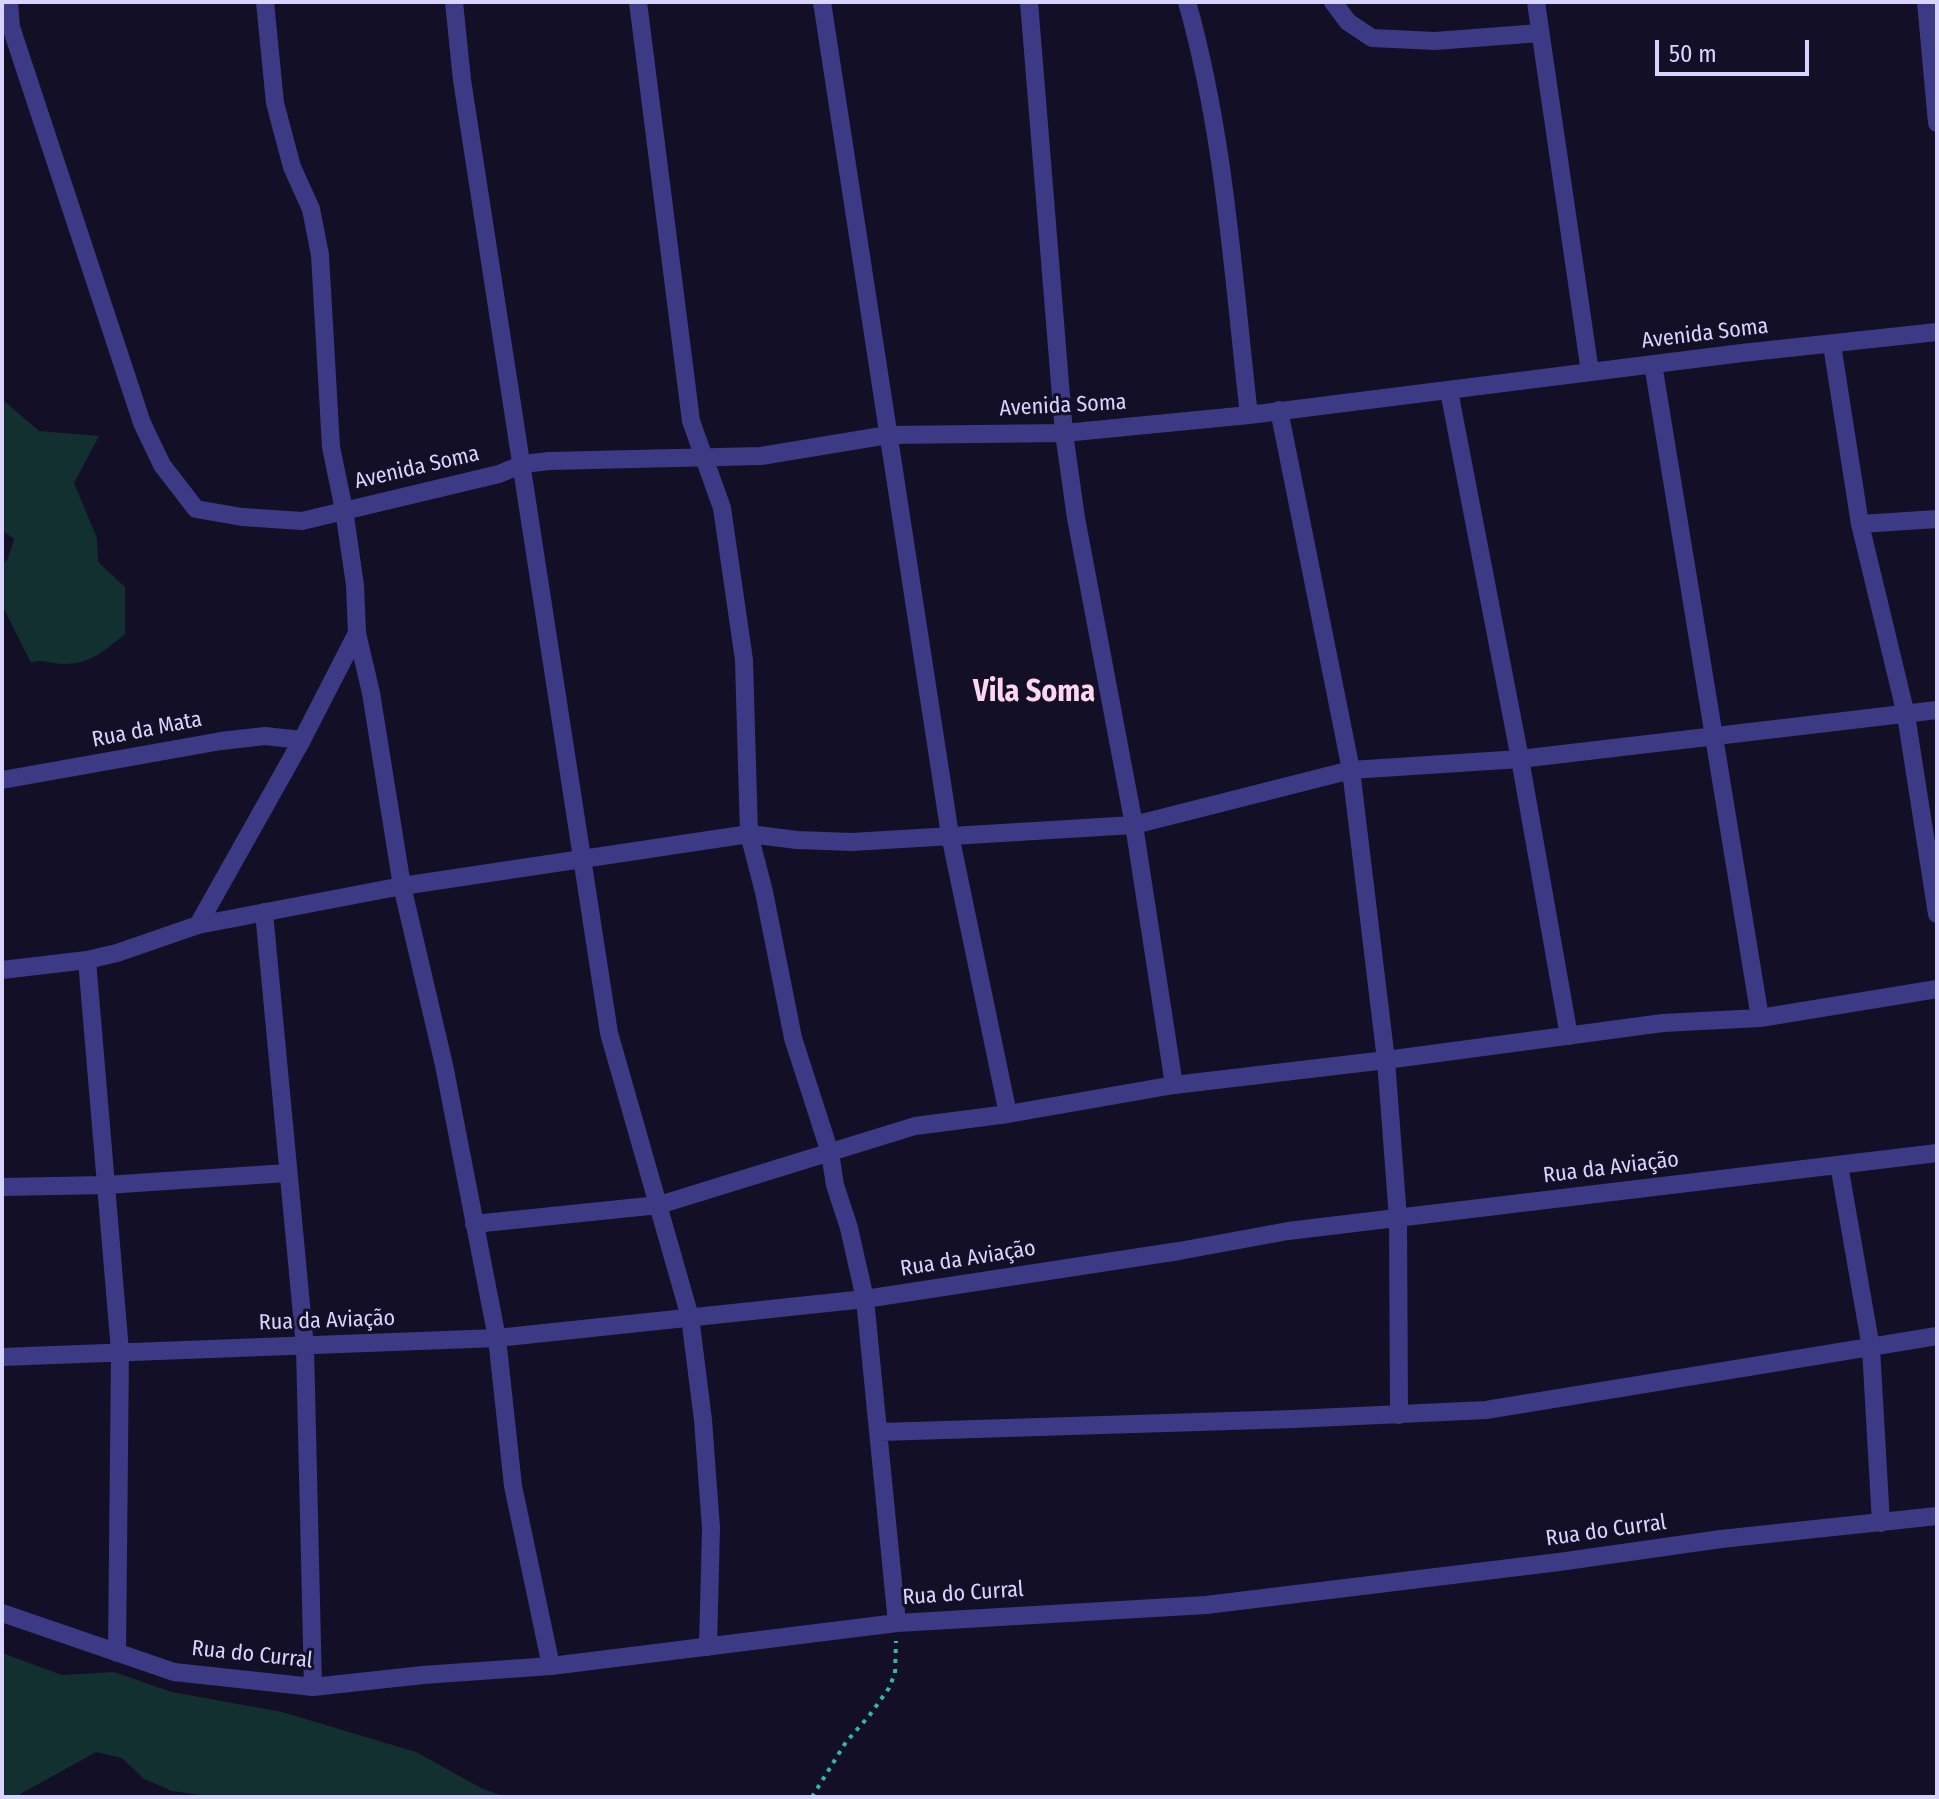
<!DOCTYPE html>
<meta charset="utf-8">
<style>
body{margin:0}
#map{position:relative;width:1939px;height:1799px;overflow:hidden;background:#130f26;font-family:"Fira Sans Condensed",sans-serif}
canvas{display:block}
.frame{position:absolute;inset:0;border:4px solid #d9d4ff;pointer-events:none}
.scale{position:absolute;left:1655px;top:40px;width:154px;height:36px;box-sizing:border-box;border:4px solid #d9d4ff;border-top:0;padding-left:10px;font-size:24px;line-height:28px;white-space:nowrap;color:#d9d4ff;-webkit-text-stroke:6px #130f26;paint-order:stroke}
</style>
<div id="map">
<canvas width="1939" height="1799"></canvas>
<div class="frame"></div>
<div class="scale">50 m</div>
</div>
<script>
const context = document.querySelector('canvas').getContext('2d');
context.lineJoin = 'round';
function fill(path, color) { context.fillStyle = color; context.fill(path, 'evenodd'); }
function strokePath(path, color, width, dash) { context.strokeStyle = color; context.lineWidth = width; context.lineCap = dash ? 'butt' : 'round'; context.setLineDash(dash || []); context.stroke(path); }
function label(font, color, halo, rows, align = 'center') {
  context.font = font + ' "Fira Sans Condensed",sans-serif'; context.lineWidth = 6; context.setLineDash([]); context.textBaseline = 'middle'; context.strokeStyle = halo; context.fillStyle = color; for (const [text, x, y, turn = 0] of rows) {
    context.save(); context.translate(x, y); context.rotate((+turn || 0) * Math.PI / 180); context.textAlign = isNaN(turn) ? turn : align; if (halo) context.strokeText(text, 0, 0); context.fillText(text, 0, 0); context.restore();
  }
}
fill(new Path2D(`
 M2 346 4 401 39 431 99 436 74 483 97 538 98 562 125 587V634C104 651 91 664 63 664 51 664 43 658 31 663L2 605V564L8 559 14 539 2 530Z
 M2 1653 62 1675 114 1672 172 1692 282 1712 416 1752 481 1788 505 1797H216L172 1791 144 1779 122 1758 96 1752 15 1797H2Z`), '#12302f');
strokePath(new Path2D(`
 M812 1797 846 1742 869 1716 889 1688 895 1673 896 1641`), '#2fb8b0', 4, [4, 6]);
strokePath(new Path2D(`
 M9 2 11 27 142 423 162 465 196 509 242 517 302 521 499 474 523 464 549 461 761 456 888 435 1064 433 1249 415 1742 353 1937 332
 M265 2 275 103 292 167 311 209 320 255 331 447 344 510 355 585 357 633 371 693 402 886 444 1065 497 1338 513 1486 551 1666
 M454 2 462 80 609 1033 690 1317 703 1420 711 1528 708 1647
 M638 2 691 421 722 508 744 660 749 834 764 892 793 1038 830 1153 835 1185 849 1228 865 1299 897 1623
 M822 2 950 835 1008 1114
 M1029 2 1064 433 1076 518 1134 825 1174 1085
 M1187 2C1225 136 1233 277 1249 415
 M1333 2 1348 22 1372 38 1435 41 1540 33
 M1536 2 1590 372
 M1926 2 1937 123
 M1832 345 1860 524 1906 715 1937 914
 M1653 364 1760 1018
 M1449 391 1520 759 1569 1036
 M1279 410 1351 770 1386 1060 1398 1218 1399 1415
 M1860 524 1937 519
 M2 780 221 741 265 736 302 740
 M264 912 305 1347 313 1687
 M198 925 302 740 357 633
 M87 960 120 1351 117 1653
 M2 970 87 960 117 953 198 925 402 886 749 834 797 840 852 842 1134 825 1351 770 1520 759 1937 710
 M1839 1165 1871 1348 1881 1523
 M2 1187 106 1185 287 1173
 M474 1224 659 1205 915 1126 1008 1114 1174 1085 1386 1060 1663 1023 1760 1018 1937 989
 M2 1357 497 1338 865 1299 1179 1251 1288 1231 1937 1153
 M880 1432 1294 1419 1486 1410 1937 1336
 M2 1613 174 1672 313 1687 423 1675 551 1666 897 1623 1206 1605 1559 1562 1721 1539 1937 1516`), '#3d3a85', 18);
label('22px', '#d9d4ff', '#130f26', [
 ["Avenida Soma",1705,334,-7],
 ["Avenida Soma",1063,406,-3],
 ["Avenida Soma",417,468,-13],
 ["Rua da Mata",147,730,-11],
 ["Rua da Aviação",1611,1168,-7],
 ["Rua da Aviação",968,1259,-9],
 ["Rua da Aviação",327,1321,-2],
 ["Rua do Curral",1606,1531,-8],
 ["Rua do Curral",963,1594,-4],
 ["Rua do Curral",252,1655,6]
]);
label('bold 30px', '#ffd6f0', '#130f26', [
 ["Vila Soma",1034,693]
]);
</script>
